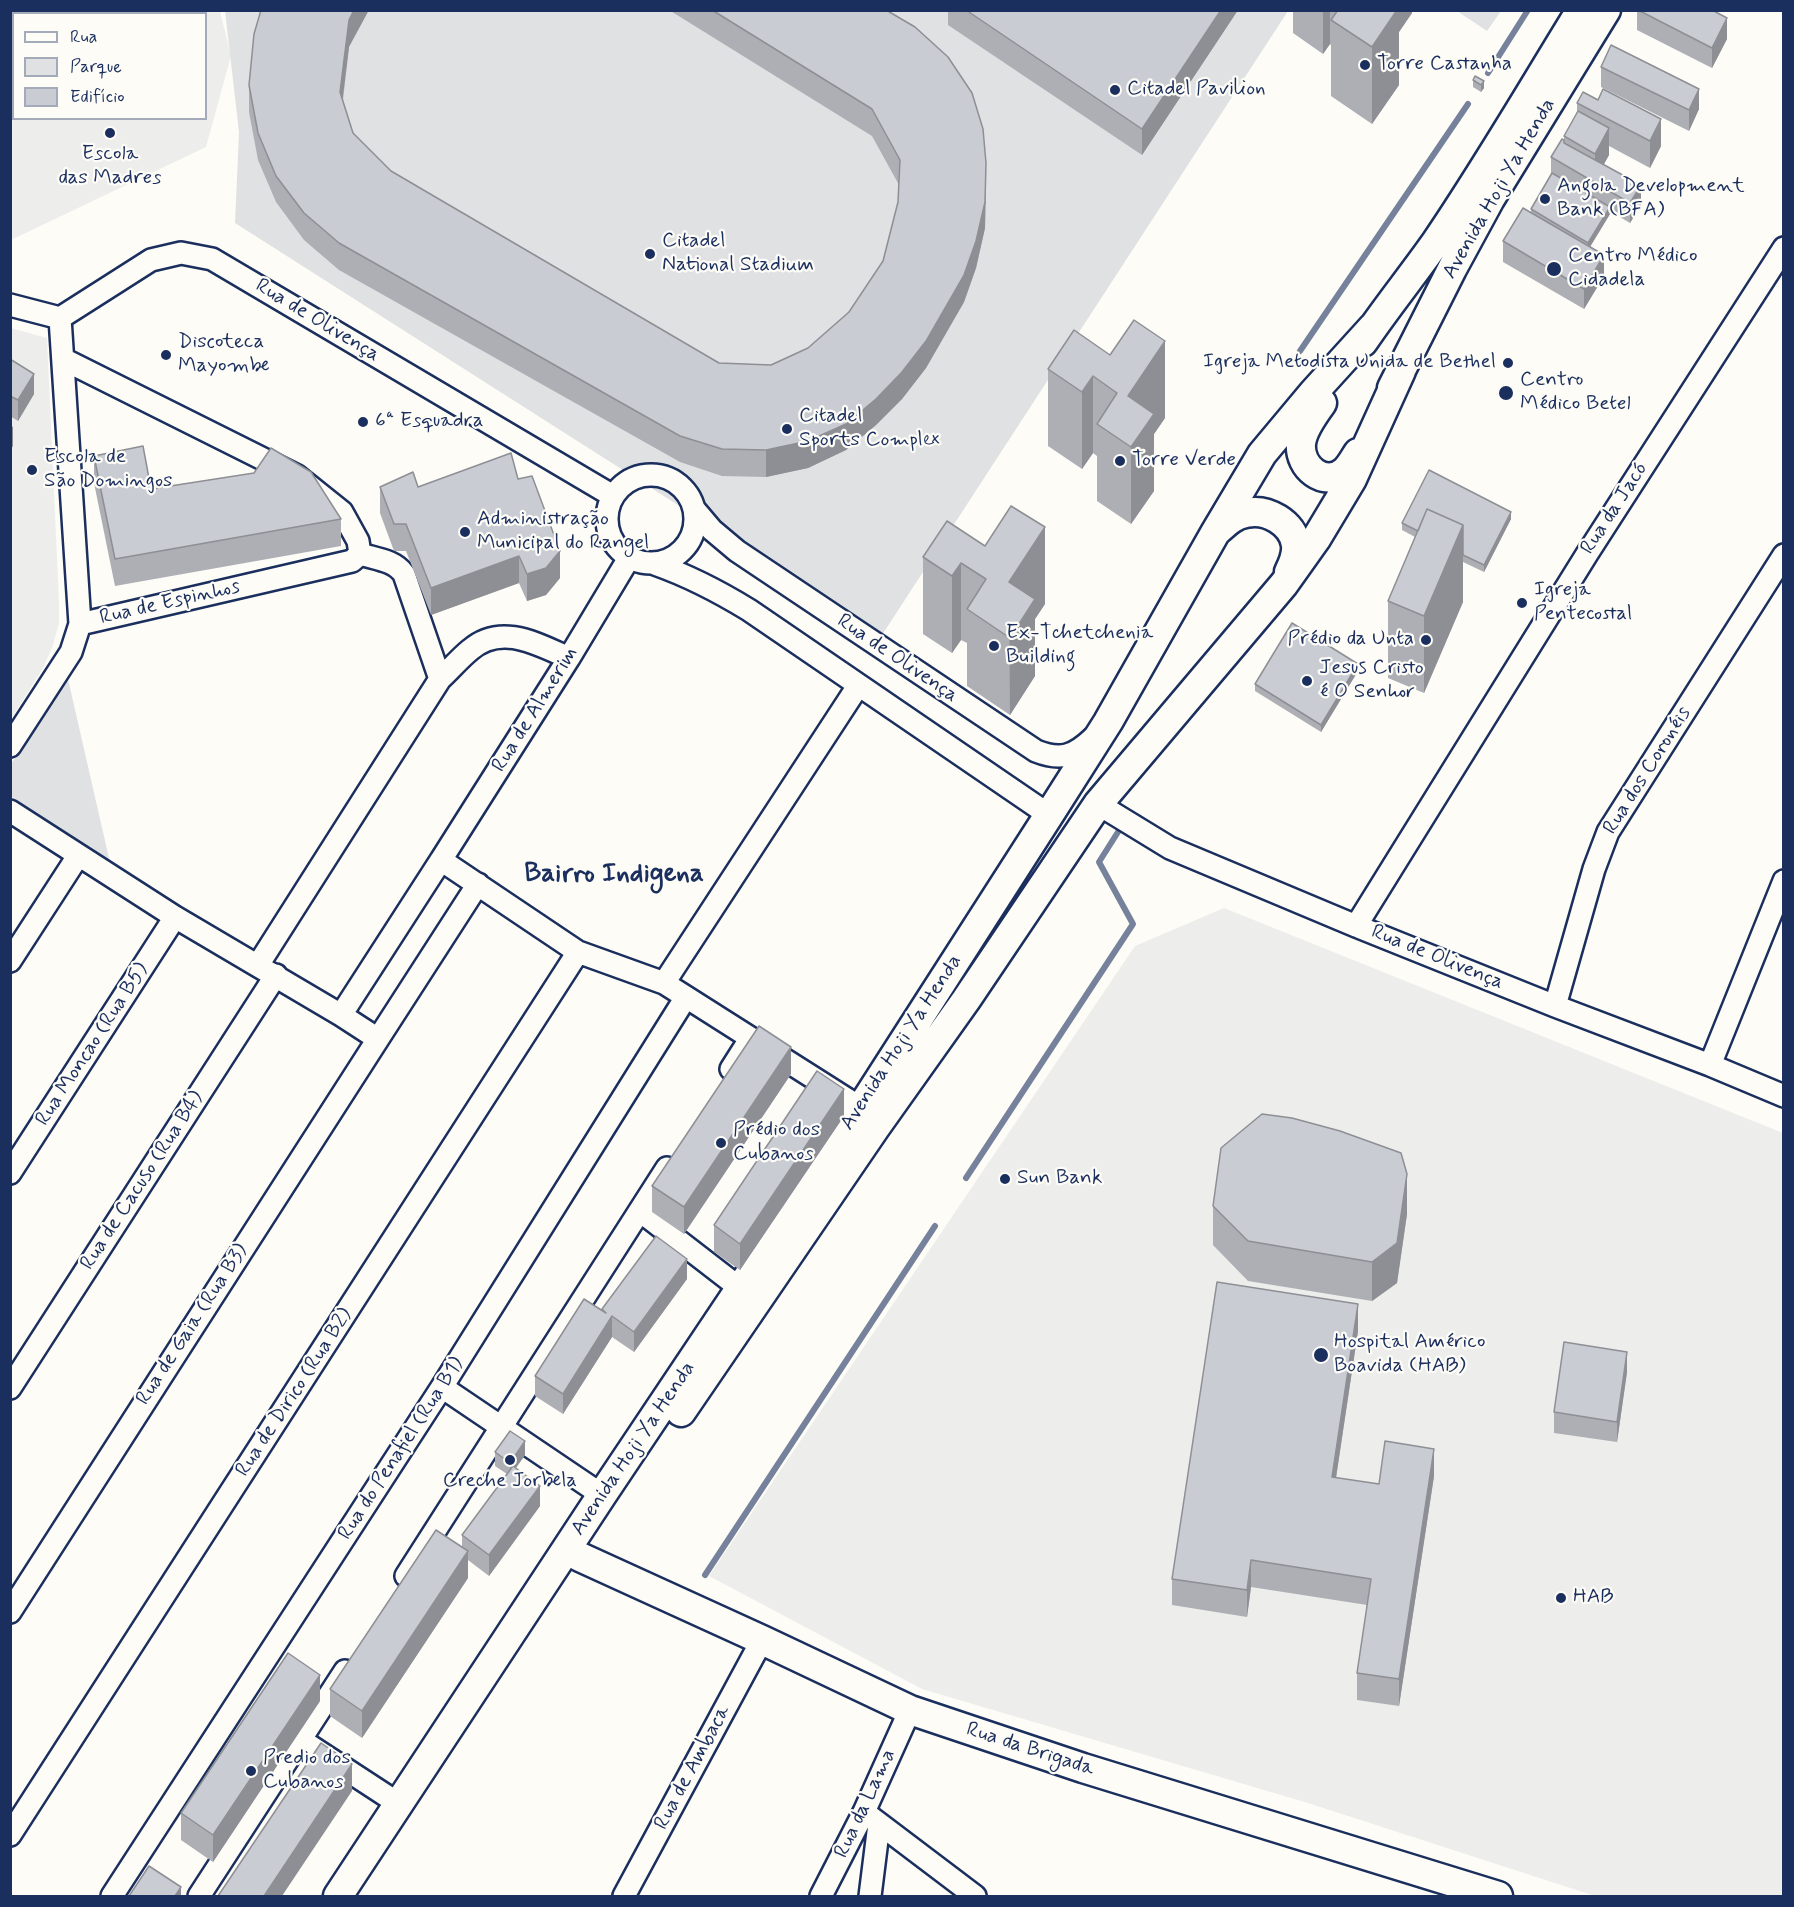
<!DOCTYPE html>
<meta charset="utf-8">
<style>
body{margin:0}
#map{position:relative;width:1794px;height:1907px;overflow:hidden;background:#fdfcf7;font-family:Mynerve,sans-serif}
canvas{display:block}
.frame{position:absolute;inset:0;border:12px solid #1b2f5e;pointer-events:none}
.legend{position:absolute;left:12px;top:12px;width:195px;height:108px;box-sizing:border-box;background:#fdfcf7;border:2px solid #a3aaba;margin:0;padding:8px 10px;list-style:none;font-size:18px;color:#1b2f5e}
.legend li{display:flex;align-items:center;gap:12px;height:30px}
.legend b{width:30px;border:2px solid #a3aaba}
</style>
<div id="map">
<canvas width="1794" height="1907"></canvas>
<div class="frame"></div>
<ul class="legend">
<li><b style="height:8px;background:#fdfcf7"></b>Rua</li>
<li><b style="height:16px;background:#e0e1e3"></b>Parque</li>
<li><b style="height:16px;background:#c9ccd3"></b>Edifício</li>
</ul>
</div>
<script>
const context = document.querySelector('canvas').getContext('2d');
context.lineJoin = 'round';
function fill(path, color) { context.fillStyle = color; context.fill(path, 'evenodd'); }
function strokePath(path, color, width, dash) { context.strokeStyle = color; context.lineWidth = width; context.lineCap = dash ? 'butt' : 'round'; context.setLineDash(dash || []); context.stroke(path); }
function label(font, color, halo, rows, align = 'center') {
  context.font = font + ' Mynerve,sans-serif'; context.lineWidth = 4.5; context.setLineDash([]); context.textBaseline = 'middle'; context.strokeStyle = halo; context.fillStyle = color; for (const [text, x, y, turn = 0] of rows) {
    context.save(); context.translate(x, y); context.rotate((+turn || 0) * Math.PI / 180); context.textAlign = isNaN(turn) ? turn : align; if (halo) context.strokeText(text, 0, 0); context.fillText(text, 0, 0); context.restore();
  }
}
fill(new Path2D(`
 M11 10 220 11 231 56 206 147 11 240ZM14 14H206V118H14Z
 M11 328 47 338 59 602V624L52 648 42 670 11 719Z
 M1224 908 1783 1133V1896H1595L1308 1803 922 1689 709 1576 1135 946Z`), '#edeeec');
fill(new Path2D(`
 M225 11H1288L882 635 235 223 239 132Z
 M1457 11H1501L1487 31Z
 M68 679 111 867 11 796V764Z`), '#e0e1e3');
strokePath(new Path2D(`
 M1488 73 1528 10
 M1300 351 1468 104
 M966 1178 1133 924 1099 862 1118 832
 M705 1575 935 1226`), '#76819c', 6);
const street = new Path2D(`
 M10 305 60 318 151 260 181 253 212 259 613 496
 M63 359 297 476 342 512 358 541 360 554
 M607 519a44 44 0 1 1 88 0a44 44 0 1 1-88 0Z
 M695 510 712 530 737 551 1036 751C1061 761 1074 756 1093 738
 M655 564C689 576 718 591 749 610L1049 815
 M80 624 352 561 360 554
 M440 679C450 670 459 659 470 650 501 623 537 644 569 658
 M10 746 71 652 80 624 60 318
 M1098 804 1170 848 1356 926 1555 1006 1710 1065 1784 1096
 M10 811 175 917 341 1015
 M441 860 569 658 629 558
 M478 884 378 1039 341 1015 441 860 578 952 664 983 861 1108
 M1356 926 1587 554 1784 248
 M10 961 78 856
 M258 965 440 679 404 574C394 560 376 559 360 554
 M664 983 858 686
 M1555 1006 1594 869 1608 832 1784 555
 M1710 1065 1784 881
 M731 1069 750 1039
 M10 1173 175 917
 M640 1211 741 1289
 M442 1387 602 1495
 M10 1388 276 975
 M406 1576 667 1168
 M10 1612 378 1039
 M301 1740 399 1804
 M864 1812 975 1896
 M10 1835 578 952
 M112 1896 442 1387 686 997
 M199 1896 345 1671
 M624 1896 762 1640
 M821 1896 864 1812 910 1710
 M870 1896 879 1824`);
const secondary = new Path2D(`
 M1363 342C1386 308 1412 276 1436 242 1487 167 1533 88 1581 10
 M1392 388 1452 269 1490 199 1606 10
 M1322 403C1314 414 1302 430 1301 444 1299 467 1324 488 1344 472 1350 467 1354 459 1358 453
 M1218 530C1227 522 1234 515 1246 513 1267 508 1293 523 1296 545 1297 555 1293 564 1289 572
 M681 1412 875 1128 966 1000 1098 804 1284 584 1316 539 1352 479 1401 371
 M580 1557 762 1640 910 1710 1083 1768 1498 1896
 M338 1896 602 1495 861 1108 1049 815 1108 722 1215 533 1262 454 1313 393 1373 327`);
strokePath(street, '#1b2f5e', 26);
strokePath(secondary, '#1b2f5e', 33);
strokePath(street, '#fdfcf7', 21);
strokePath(secondary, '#fdfcf7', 28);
fill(new Path2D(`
 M669 10H886L986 190 985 228 976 268 964 302 926 368 902 399 876 425 846 450 808 468 766 477 722 476 680 462 339 270 304 240 276 202 258 160 249 112V85L349 47 343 100 353 133 391 171 719 363 771 365 808 348 849 312 883 261 898 202 899 185 872 136Z
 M948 10H1238L1142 155 948 25Z
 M1293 10H1412V13L1399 32V85L1372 124 1331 96V45L1330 44 1323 54 1293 33Z
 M1637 10 1727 39 1712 68 1637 30Z
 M1601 67 1699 109 1689 131 1601 87Z
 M1473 80 1484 88 1481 92 1473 87Z
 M1577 103 1661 146 1650 168 1609 146V155L1604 164 1641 205 1630 223 1610 211V214L1590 247 1604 276 1584 309 1503 262V241L1531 212V209L1551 174V157L1564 140V136L1577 112Z
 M1074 330 1165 418 1154 434V491L1131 524 1097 501V456L1093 453 1082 469 1048 446V369Z
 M10 359 34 394 18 421 10 416Z
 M94 456 151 489 341 519V546L115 586 94 483Z
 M518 479 560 578 546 595 527 601 519 583 431 615 406 551H394L380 513V487H418Z
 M1511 519 1484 572 1463 562V602L1424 693 1388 678V601L1415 537 1402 530V523Z
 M947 521 1045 604 1035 619V676L1010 715 967 686V643L961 640 952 653 923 634V557Z
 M1358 671 1321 732 1255 691V684Z
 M791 1074 684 1234 652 1212V1186Z
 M844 1116 740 1270 714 1252V1225Z
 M1213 1206 1407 1214 1397 1283 1372 1301 1248 1281 1213 1245Z
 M687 1279 634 1352 612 1337 563 1414 535 1396V1376L602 1310V1309Z
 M1358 1331 1336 1478 1379 1484 1434 1476 1399 1706 1357 1700V1673L1367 1605 1251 1587 1247 1617 1172 1605V1579Z
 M1627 1372 1617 1442 1554 1433V1412Z
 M495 1452 525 1455 516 1468 540 1506 489 1576 468 1560V1578L362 1738 330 1716V1689L462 1547V1535L507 1474 495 1466Z
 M320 1701 213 1862 181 1840V1813Z`), '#adafb5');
fill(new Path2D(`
 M354 10H369L349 47 340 119V92L349 20Z
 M1221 10H1238L1142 155V129Z
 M1323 10H1330V44L1323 54Z
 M1374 10H1412V13L1399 32V85L1372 124V47Z
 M1727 18V39L1712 68V48Z
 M1484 81V88L1481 92V85Z
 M1699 89V109L1689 131V110Z
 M1661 119V146L1650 168V141Z
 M1609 128V155L1595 180V154Z
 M986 163 985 228 976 268 964 302 926 368 902 399 876 425 846 450 808 468 766 477V450Z
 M1641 185V205L1630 223V203Z
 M1610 207V214L1588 250V243Z
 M1604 255V276L1584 309V289Z
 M1165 341V418L1154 434V491L1131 524V447L1128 396Z
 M34 374V394L18 421V400Z
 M1093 376V453L1082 469V392Z
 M13 426V446L10 451V430Z
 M1511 512V519L1484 572V565Z
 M1463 525V602L1424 693V616Z
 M1045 527V604L1035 619V676L1010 715 1009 582Z
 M560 551V578L546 595 527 601V574Z
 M519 556V583L431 615V588Z
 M961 563V640L952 653V576Z
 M1358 664V671L1321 732V725Z
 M791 1047V1074L684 1234V1207Z
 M844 1089V1116L740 1270V1244Z
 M1407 1174V1214L1397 1283 1372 1301V1262Z
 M687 1259V1279L634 1352V1332Z
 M1358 1304V1331L1332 1504V1477Z
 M612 1316V1337L563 1414V1394Z
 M1627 1352V1372L1617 1442V1422Z
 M525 1441V1455L510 1476V1463Z
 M1434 1449V1476L1399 1706V1679Z
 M540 1486V1506L489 1576V1555Z
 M468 1551V1578L362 1738V1711Z
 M1251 1560V1587L1247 1617V1590Z
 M320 1675V1701L213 1862V1835Z
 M352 1764V1791L282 1896H264Z
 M181 1887V1896H175Z`), '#8d8f94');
const building = new Path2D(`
 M261 10H354L349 20 340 92 353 133 391 171 719 363 771 365 808 348 849 312 883 261 898 202 900 160 872 109 712 10H886L915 27 948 57 972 93 983 129 986 163 985 202 976 241 964 275 926 341 902 372 876 399 846 424 808 441 766 450 722 449 680 436 339 243 304 213 276 176 258 133 249 85 254 34Z
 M966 10H1221L1142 129Z
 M1338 10H1397L1372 47 1331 20Z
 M1638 10H1712L1727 18 1712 48Z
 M1611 45 1699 89 1689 110 1601 67Z
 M1475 76 1484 81 1481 85 1473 80Z
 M1603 89 1661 119 1650 141 1577 103 1583 92 1598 100Z
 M1578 111 1609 128 1595 154 1564 136Z
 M1562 139 1564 140V143L1641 185 1630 203 1551 157Z
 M1552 173 1610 207 1588 243 1531 209Z
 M1523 208 1604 255 1584 289 1503 241Z
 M1134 320 1165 341 1128 396 1154 414 1131 447 1097 424 1117 393 1093 376 1082 392 1048 369 1074 330 1110 355Z
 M10 359 34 374 18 400 10 396Z
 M143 446 151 489 254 473 271 448 311 472 341 519 115 559 94 456Z
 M511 453 518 479 532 476 560 551 546 568 527 574 519 556 431 588 406 524H394L380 487 413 472 418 487Z
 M1429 470 1511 512 1484 565 1463 555V525L1427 509 1418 531 1402 523Z
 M1011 506 1045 527 1009 582 1035 599 1010 638 967 609 986 579 961 563 952 576 923 557 947 521 985 546Z
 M1427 509 1463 525 1424 616 1388 601Z
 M1292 623 1358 664 1321 725 1255 684Z
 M759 1026 791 1047 684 1207 652 1186Z
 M817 1071 844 1089 740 1244 714 1225Z
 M1262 1114 1292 1118 1340 1131 1401 1153 1407 1174 1397 1243 1372 1262 1248 1241 1213 1206 1221 1148Z
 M656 1236 687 1259 634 1332 612 1316 563 1394 535 1376 584 1299 606 1313 602 1309Z
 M1217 1282 1358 1304 1332 1477 1379 1484 1385 1441 1434 1449 1399 1679 1357 1673 1371 1579 1251 1560 1247 1590 1172 1579Z
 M1564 1342 1627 1352 1617 1422 1554 1412Z
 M510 1431 525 1441 510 1463 495 1452Z
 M513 1466 540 1486 489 1555 462 1535Z
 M436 1530 468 1551 362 1711 330 1689Z
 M288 1653 320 1675 213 1835 181 1813Z
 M321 1743 352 1764 264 1896H218Z
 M149 1866 181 1887 175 1896H129Z`);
fill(building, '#c9ccd3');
strokePath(building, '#8d8f94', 1.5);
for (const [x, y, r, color] of [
 [1365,65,6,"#1b2f5e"],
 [1115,90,6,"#1b2f5e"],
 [110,133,6,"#1b2f5e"],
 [1545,199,6,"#1b2f5e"],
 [650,254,6,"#1b2f5e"],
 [1554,269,8,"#1b2f5e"],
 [166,355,6,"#1b2f5e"],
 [1508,363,6,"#1b2f5e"],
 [1506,393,8,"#1b2f5e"],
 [363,422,6,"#1b2f5e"],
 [787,429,6,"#1b2f5e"],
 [1120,461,6,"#1b2f5e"],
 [32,470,6,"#1b2f5e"],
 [465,532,6,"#1b2f5e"],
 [1522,603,6,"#1b2f5e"],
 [1426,640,6,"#1b2f5e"],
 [994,646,6,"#1b2f5e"],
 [1307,681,6,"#1b2f5e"],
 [721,1143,6,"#1b2f5e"],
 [1005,1179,6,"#1b2f5e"],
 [1321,1355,8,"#1b2f5e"],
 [510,1460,6,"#1b2f5e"],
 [1561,1598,6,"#1b2f5e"],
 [251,1771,6,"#1b2f5e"]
]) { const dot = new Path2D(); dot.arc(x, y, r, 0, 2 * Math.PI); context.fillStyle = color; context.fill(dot); strokePath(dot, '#fdfcf7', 2); }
label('21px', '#1b2f5e', '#fdfcf7', [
 ["Torre Castanha",1377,65],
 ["Citadel Pavilion",1127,90],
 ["Escola",110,155,"center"],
 ["das Madres",110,179,"center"],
 ["Angola Development",1557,187],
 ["Bank (BFA)",1557,211],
 ["Citadel",662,242],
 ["National Stadium",662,266],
 ["Centro Médico",1568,257],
 ["Cidadela",1568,281],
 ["Discoteca",178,343],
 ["Mayombe",178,367],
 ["Igreja Metodista Unida de Bethel",1496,363,"right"],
 ["Centro",1520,381],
 ["Médico Betel",1520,405],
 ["Citadel",799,417],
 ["Sports Complex",799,441],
 ["6ª Esquadra",375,422],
 ["Escola de",44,458],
 ["São Domingos",44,482],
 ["Torre Verde",1132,461],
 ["Administração",477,520],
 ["Municipal do Rangel",477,544],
 ["Igreja",1534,591],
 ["Pentecostal",1534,615],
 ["Ex-Tchetchenia",1006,634],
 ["Building",1006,658],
 ["Prédio da Unta",1414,640,"right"],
 ["Jesus Cristo",1319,669],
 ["é O Senhor",1319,693],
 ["Prédio dos",733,1131],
 ["Cubanos",733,1155],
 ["Sun Bank",1017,1179],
 ["Hospital Américo",1334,1343],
 ["Boavida (HAB)",1334,1367],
 ["Creche Jorbela",510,1482,"center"],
 ["HAB",1573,1598],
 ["Predio dos",263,1759],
 ["Cubanos",263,1783]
], 'left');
label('21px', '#1b2f5e', '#fdfcf7', [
 ["Avenida Hoji Ya Henda",1500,189,-60],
 ["Rua de Olivença",317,321,31],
 ["Rua da Jacó",1615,509,-57],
 ["Rua de Espinhos",170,603,-13],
 ["Rua de Olivença",897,659,34],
 ["Rua de Almerim",536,710,-58],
 ["Rua dos Coronéis",1648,771,-58],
 ["Rua de Olivença",1437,958,22],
 ["Avenida Hoji Ya Henda",902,1043,-57],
 ["Rua Moncao (Rua B5)",93,1045,-57],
 ["Rua de Cacuso (Rua B4)",143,1181,-57],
 ["Rua de Gaia (Rua B3)",193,1325,-57],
 ["Rua de Dirico (Rua B2)",295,1393,-57],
 ["Rua do Penafiel (Rua B1)",402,1449,-57],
 ["Avenida Hoji Ya Henda",634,1449,-56],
 ["Rua da Brigada",1030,1750,18],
 ["Rua de Ambaca",693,1768,-62],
 ["Rua da Lama",866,1804,-65]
]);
label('bold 27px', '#1b2f5e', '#fdfcf7', [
 ["Bairro Indigena",614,875]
]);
</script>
